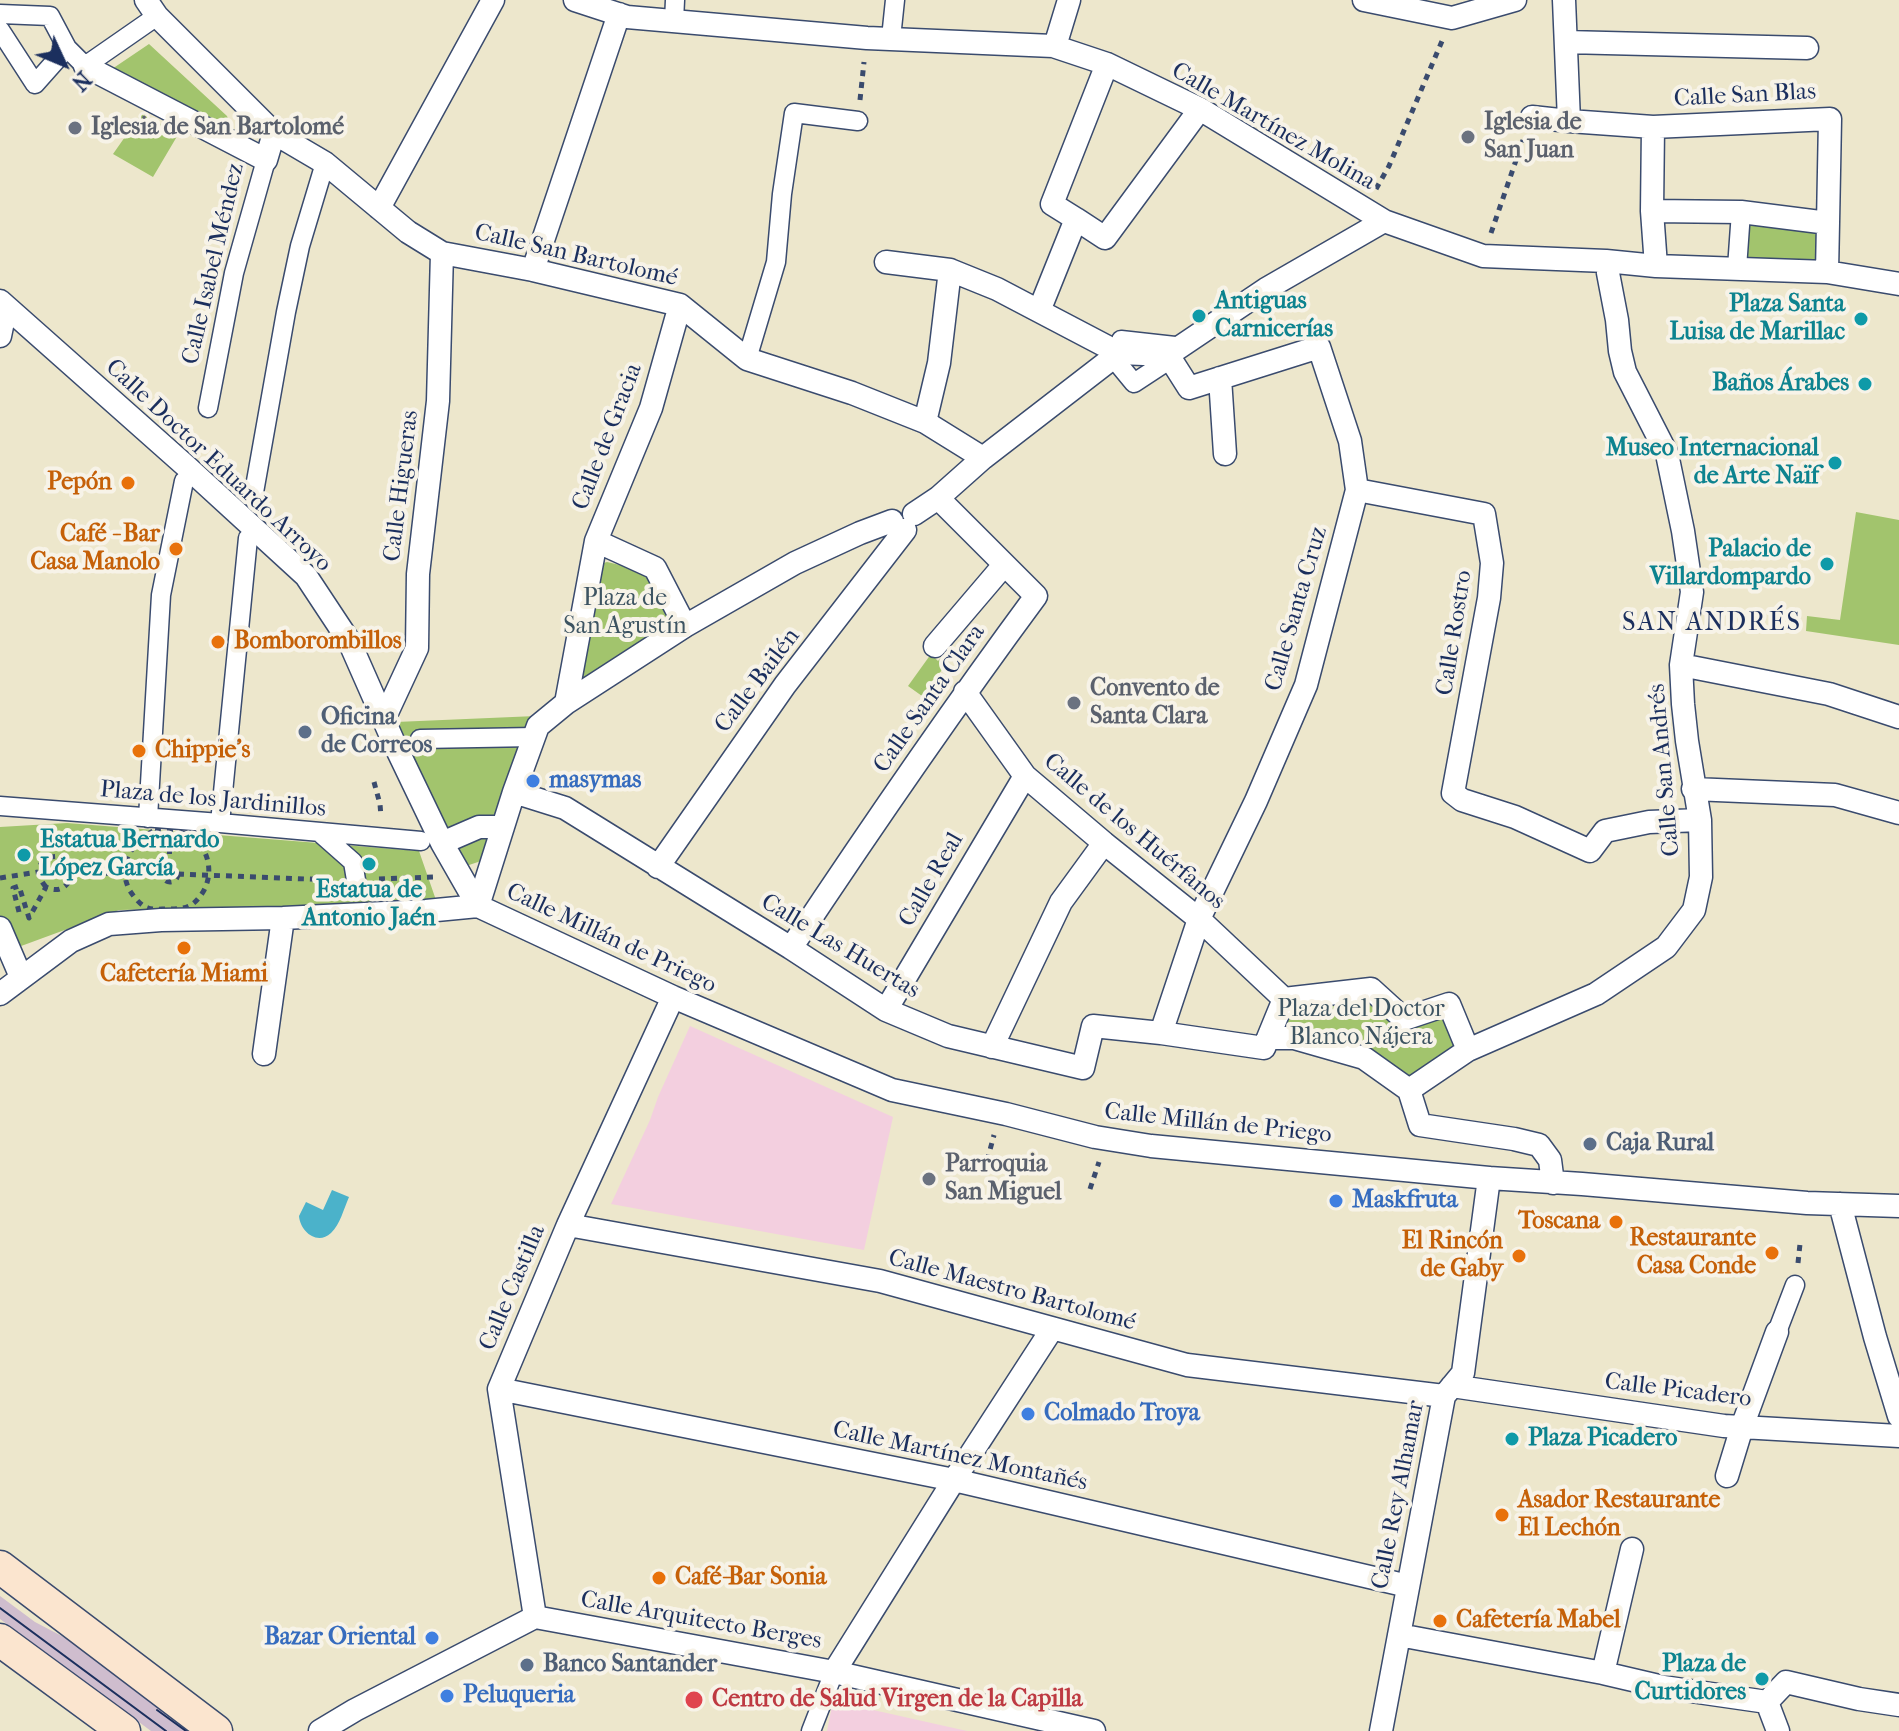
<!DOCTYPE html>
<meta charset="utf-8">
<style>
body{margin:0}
#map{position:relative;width:1899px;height:1731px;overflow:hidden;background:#ede7cc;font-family:"IM FELL French Canon",serif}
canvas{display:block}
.north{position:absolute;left:24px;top:24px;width:80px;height:80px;-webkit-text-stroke:6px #f7f3e8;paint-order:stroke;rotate:134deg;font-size:22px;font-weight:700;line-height:32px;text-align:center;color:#1b2f5e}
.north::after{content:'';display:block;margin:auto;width:28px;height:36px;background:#1b2f5e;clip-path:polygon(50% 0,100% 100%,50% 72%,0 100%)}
</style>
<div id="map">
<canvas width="1899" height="1731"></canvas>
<div class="north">N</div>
</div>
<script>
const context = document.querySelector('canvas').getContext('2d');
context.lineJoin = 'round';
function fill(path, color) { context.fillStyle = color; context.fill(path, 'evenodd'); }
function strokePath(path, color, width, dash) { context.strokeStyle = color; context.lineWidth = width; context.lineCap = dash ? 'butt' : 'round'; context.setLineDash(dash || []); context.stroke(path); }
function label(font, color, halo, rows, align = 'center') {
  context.font = font + ' "IM FELL French Canon",serif'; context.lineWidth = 8; context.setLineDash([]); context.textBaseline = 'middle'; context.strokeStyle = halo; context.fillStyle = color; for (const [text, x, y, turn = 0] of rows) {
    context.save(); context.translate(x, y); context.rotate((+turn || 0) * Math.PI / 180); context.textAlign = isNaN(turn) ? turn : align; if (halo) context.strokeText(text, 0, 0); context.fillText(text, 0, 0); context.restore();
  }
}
fill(new Path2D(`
 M690 1026 893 1117 864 1250 611 1204 650 1120 658 1097Z
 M833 1701 967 1731H827Z`), '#f3cfdf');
fill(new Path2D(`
 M0 1596 35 1622 115 1664 204 1731H151L0 1619Z`), '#cfbdce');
fill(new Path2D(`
 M149 44 227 116 232 130 213 131 112 69Z
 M141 114 179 133 153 177 113 154Z
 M1747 224 1822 229 1821 265 1747 260Z
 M1856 512 1899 520V645L1806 631 1807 616 1840 620Z
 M607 562C656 573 653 583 673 626L596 677 582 679 583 646 593 566Z
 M945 653 951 658 922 696 908 686 931 654 938 661Z
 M536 716 481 861 466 866 396 722Z
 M67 823 419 851 437 903 119 910 13 949 0 919V827Z
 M1370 995 1406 1027 1444 1012 1456 1046 1409 1082 1279 1033 1285 1011Z`), '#a2c46d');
fill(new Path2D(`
 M332 1190 349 1197C344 1208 340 1225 331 1233 317 1246 300 1231 299 1216L306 1202 323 1210Z`), '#4bb2ca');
const pedestrian = new Path2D(`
 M0 14 50 16 67 48 85 66 157 16
 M674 21 675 0
 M0 30 35 84 67 48
 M891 38 895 0
 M1737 268 1741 212
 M1121 340 1175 346 1166 362 1134 383 1120 366Z
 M747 359 776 262 782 194 794 113 858 121
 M208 408 234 273 266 160
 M253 498 286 312 300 246 325 163
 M420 739 535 737
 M0 806 220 823 421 841
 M148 818 161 595 184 481
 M220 823 248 538
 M319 832 353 862 356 880
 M1777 1332 1795 1285
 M811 1731 834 1672`);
const minor = new Path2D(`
 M146 0 157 16 274 133 325 163 408 232 442 253 533 270 680 305 747 359 852 393 925 422
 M575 0 627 17 867 38 1053 46 1107 64 1200 109 1384 221 1483 256 1606 261 1656 266 1827 272 1899 284
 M1364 0 1452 18 1515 0
 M1564 0 1569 121
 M1566 42 1807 48
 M1053 46H1055L1069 0
 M85 66 266 160 274 133
 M1532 117 1569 121 1653 127 1830 119 1828 223
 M1653 127 1652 211 1656 266
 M379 208 493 0
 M1652 211 1741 212 1828 223 1827 272
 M1076 219 1105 238 1200 109
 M886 262 950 270
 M533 270 619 14
 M0 301 187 467 306 576 349 641 394 743 442 843 478 906
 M1039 311 1076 219 1052 204 1107 64
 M0 336 6 307
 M1220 378 1225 454
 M983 458 925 422 939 363 950 270 997 289 1119 353 1168 355 1266 289 1384 221
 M1357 490 1484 514 1492 563 1489 598 1453 793 1462 800 1515 817 1590 851 1605 831 1649 822 1700 820
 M914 514 938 498 983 458 1119 353
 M596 541 651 408 680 305
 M685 626 795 563 860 533 892 521
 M935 646 1004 565
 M1681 665 1829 694 1899 717
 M965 692 1025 776 1104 843 1199 919 1284 999
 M384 719 417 648 418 574 438 401 442 253
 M1693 789 1835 795 1899 813
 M514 792 565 808 791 948 886 1010 948 1036 1083 1068 1093 1026 1161 1033 1264 1048 1268 1038
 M442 843 479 827H503
 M658 867 785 685 905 530
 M478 906 673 997 892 1090 1006 1114 1095 1137 1151 1146 1489 1178 1582 1184 1807 1203 1899 1206
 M478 906 514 792 538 726 566 703 685 626 655 568 596 541 566 703
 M0 928 21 977
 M791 948C870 829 951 711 1036 596L938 498
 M0 994 71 941 109 924 161 920 283 918 426 911 478 906
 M886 1010 1025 776
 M1161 1033 1199 919 1256 801 1306 685 1357 490 1350 441 1319 347 1189 388 1168 355
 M992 1047 1061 902 1104 843
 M1468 1050 1449 1004 1404 1019 1371 989 1284 999 1268 1038H1294L1364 1058 1409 1090 1468 1050 1596 994 1666 947 1694 910 1701 877 1700 820 1687 741 1683 704 1681 665 1692 592 1683 531 1667 454 1625 372 1620 351 1617 320 1608 273
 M264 1054 283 918
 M1409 1090 1420 1125 1514 1139 1539 1145 1550 1160 1553 1183
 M1840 1204 1875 1337 1899 1416
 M568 1225 880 1281 1187 1365 1444 1396
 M1452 1386 1724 1426 1899 1436
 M499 1389 954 1480 1408 1586
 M1727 1476 1742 1427 1777 1332
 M535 1617 499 1389 568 1225 673 997
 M1399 1635 1603 1673 1663 1687 1767 1702 1786 1682 1859 1699 1899 1705
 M834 1672 954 1480 1052 1329
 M1603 1673 1632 1549
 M1767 1702 1778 1731
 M320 1731 355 1710 535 1617 834 1672 1094 1731
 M1381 1731 1444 1396 1463 1373 1489 1178`);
const secondary = new Path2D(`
 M0 1567 216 1731
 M0 1640 124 1731`);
strokePath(pedestrian, '#3a4b6e', 21);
strokePath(minor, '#3a4b6e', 25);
strokePath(secondary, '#3a4b6e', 35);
strokePath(new Path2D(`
 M860 100 864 62
 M1376 189 1389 166 1442 41
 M1491 233 1523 140
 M374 782 380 804 381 817
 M155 830C165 831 177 830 186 834 208 843 215 872 203 892 193 908 185 909 167 909 161 909 153 910 148 908 141 906 134 897 130 891 116 865 132 842 155 830Z
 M162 874a8 8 0 1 1 16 0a8 8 0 1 1-16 0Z
 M169 866 170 839
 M178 874 333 880
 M0 878 38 872
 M379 879 433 877
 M46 887C31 870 41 853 63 857L71 865 74 873
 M19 912 13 888 19 886 29 918 46 887C60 894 68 886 74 873L162 874
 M984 1172 994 1135
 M1090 1189 1099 1162
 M1798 1263 1800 1244`), '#3a4b6e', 5, [6, 6]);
strokePath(pedestrian, '#fff', 18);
strokePath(minor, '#fff', 22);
strokePath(secondary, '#fbe5cf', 32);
strokePath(new Path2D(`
 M0 1608 166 1731
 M157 1710 186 1731`), '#1b2f5e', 2);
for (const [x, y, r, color] of [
 [75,128,8,"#6b7280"],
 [1468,137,8,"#6b7280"],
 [1199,316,8,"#0f9aa8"],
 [1861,319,8,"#0f9aa8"],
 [1865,384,8,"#0f9aa8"],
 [1835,463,8,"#0f9aa8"],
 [128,483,8,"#e8710a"],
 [176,549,8,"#e8710a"],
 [1827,564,8,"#0f9aa8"],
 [218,642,8,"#e8710a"],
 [1074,703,8,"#6b7280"],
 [305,732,8,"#5c6f8a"],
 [139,751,8,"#e8710a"],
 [533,781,8,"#3f7fe0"],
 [24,855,8,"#0f9aa8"],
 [369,864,8,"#0f9aa8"],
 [184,948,8,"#e8710a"],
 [1590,1144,8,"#5c6f8a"],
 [929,1179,8,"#6b7280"],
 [1336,1201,8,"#3f7fe0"],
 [1616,1222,8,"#e8710a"],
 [1772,1253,8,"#e8710a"],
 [1519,1256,8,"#e8710a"],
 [1028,1414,8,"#3f7fe0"],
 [1512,1439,8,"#0f9aa8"],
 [1502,1515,8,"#e8710a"],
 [659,1578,8,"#e8710a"],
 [1440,1621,8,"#e8710a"],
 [432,1638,8,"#3f7fe0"],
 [527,1665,8,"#5c6f8a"],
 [1762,1679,8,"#0f9aa8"],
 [447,1696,8,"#3f7fe0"],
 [694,1700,10,"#e0444e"]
]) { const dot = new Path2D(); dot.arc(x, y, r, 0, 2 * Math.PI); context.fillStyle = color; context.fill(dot); strokePath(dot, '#f7f3e8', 3); }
label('24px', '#1b2f5e', '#f7f3e8', [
 ["Calle San Blas",1745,96,-3],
 ["Calle Martínez Molina",1273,127,30],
 ["Calle San Bartolomé",576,256,13],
 ["Calle Isabel Méndez",214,264,-77],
 ["Calle de Gracia",608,437,-69],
 ["Calle Doctor Eduardo Arroyo",218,466,43],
 ["Calle Higueras",402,486,-83],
 ["Calle Santa Cruz",1297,609,-74],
 ["Calle Rostro",1455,633,-81],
 ["Calle Bailén",758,681,-53],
 ["Calle Santa Clara",930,699,-55],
 ["Calle San Andrés",1665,770,-95],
 ["Plaza de los Jardinillos",213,800,5],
 ["Calle de los Huérfanos",1134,832,40],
 ["Calle Real",932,880,-60],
 ["Calle Millán de Priego",611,939,25],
 ["Calle Las Huertas",840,947,31],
 ["Calle Millán de Priego",1218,1124,6],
 ["Calle Castilla",513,1288,-67],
 ["Calle Maestro Bartolomé",1012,1291,15],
 ["Calle Picadero",1678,1391,7],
 ["Calle Martínez Montañés",960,1457,12],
 ["Calle Rey Alhamar",1399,1495,-79],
 ["Calle Arquitecto Berges",701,1621,10]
]);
label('bold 24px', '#5b616d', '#f7f3e8', [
 ["Iglesia de",1484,123],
 ["San Juan",1484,151],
 ["Iglesia de San Bartolomé",91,128],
 ["Convento de",1090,689],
 ["Santa Clara",1090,717],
 ["Parroquia",945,1165],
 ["San Miguel",945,1193]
], 'left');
label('bold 24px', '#0d838f', '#f7f3e8', [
 ["Antiguas",1215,302,"left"],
 ["Carnicerías",1215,330,"left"],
 ["Plaza Santa",1845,305],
 ["Luisa de Marillac",1845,333],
 ["Baños Árabes",1849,384],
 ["Museo Internacional",1819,449],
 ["de Arte Naïf",1819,477],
 ["Palacio de",1811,550],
 ["Villardompardo",1811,578],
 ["Estatua Bernardo",40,841,"left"],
 ["López García",40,869,"left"],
 ["Estatua de",369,891,"center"],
 ["Antonio Jaén",369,919,"center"],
 ["Plaza Picadero",1528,1439,"left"],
 ["Plaza de",1746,1665],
 ["Curtidores",1746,1693]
], 'right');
label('bold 24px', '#c56008', '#f7f3e8', [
 ["Pepón",112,483],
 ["Café - Bar",160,535],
 ["Casa Manolo",160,563],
 ["Bomborombillos",234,642,"left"],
 ["Chippie's",155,751,"left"],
 ["Cafetería Miami",184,975,"center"],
 ["Toscana",1600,1222],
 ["Restaurante",1756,1239],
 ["Casa Conde",1756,1267],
 ["El Rincón",1503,1242],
 ["de Gaby",1503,1270],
 ["Asador Restaurante",1518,1501,"left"],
 ["El Lechón",1518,1529,"left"],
 ["Café-Bar Sonia",675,1578,"left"],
 ["Cafetería Mabel",1456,1621,"left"]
], 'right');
label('24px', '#3d5462', '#f7f3e8', [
 ["Plaza de",625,599],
 ["San Agustín",625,627],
 ["Plaza del Doctor",1361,1010],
 ["Blanco Nájera",1361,1038]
]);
label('bold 24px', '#4e5e75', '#f7f3e8', [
 ["Oficina",321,718],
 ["de Correos",321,746],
 ["Caja Rural",1606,1144],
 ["Banco Santander",543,1665]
], 'left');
label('bold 24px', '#366cbe', '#f7f3e8', [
 ["masymas",549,781],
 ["Maskfruta",1352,1201],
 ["Colmado Troya",1044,1414],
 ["Bazar Oriental",416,1638,"right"],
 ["Peluqueria",463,1696]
], 'left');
label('bold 24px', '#be3a42', '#f7f3e8', [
 ["Centro de Salud Virgen de la Capilla",712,1700]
], 'left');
context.letterSpacing = '2px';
label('26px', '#1b2f5e', '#f7f3e8', [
 ["SAN ANDRÉS",1712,624]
]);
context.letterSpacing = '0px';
</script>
